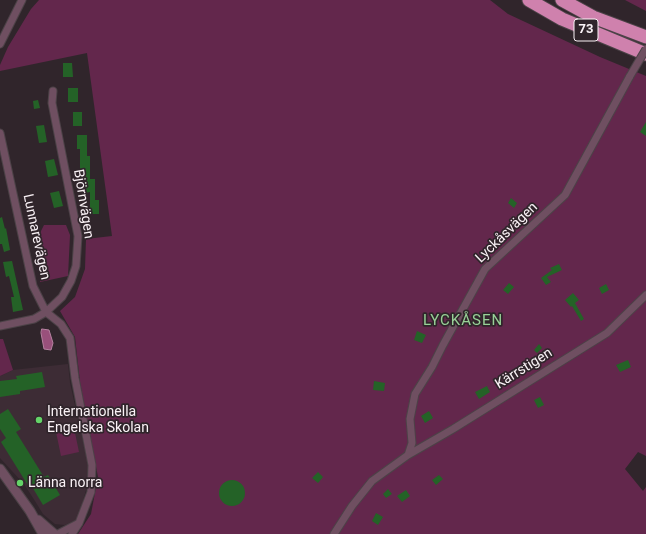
<!DOCTYPE html>
<meta charset="utf-8">
<style>
body{margin:0}
canvas{display:block;background:#30252b}
</style>
<canvas width="646" height="534"></canvas>
<script>
const context = document.querySelector('canvas').getContext('2d');
context.lineJoin = 'round';
function fill(path, color) { context.fillStyle = color; context.fill(path, 'evenodd'); }
function strokePath(path, color, width, dash) { context.strokeStyle = color; context.lineWidth = width; context.lineCap = dash ? 'butt' : 'round'; context.setLineDash(dash || []); context.stroke(path); }
function label(font, color, halo, rows, align = 'center') {
  context.font = font + ' Roboto,sans-serif'; context.lineWidth = 3.5; context.setLineDash([]); context.textBaseline = 'middle'; context.strokeStyle = halo; context.fillStyle = color; for (const [text, x, y, turn = 0] of rows) {
    context.save(); context.translate(x, y); context.rotate((+turn || 0) * Math.PI / 180); context.textAlign = isNaN(turn) ? turn : align; if (halo) context.strokeText(text, 0, 0); context.fillText(text, 0, 0); context.restore();
  }
}
fill(new Path2D(`
 M68 364 70 383 88 464 86 490 78 519 65 525 55 524 43 514 35 501 24 484 0 458V376L13 370Z`), '#3d2c35');
fill(new Path2D(`
 M39 0H490L508 14 600 57 646 76V456L638 452 625 469 643 491 646 487V534H78L91 514 98 477 80 382 75 337 60 311 75 297 85 269 86 239 112 236 87 53 0 71V65L8 47 31 9Z
 M625 0H646V11Z
 M44 225H66L70 235 68 276 40 282V272L35 260 37 239Z
 M0 339H3L13 370 0 376Z
 M74 428 79 452 61 456 56 432Z`), '#63274c');
const water = new Path2D(`
 M42 329 49 330 53 343 51 350 44 349 41 333Z`);
fill(water, '#99507b');
strokePath(water, '#b681a0', 1);
fill(new Path2D(`
 M63 63H72L73 77H63Z
 M68 88H78V102H68Z
 M38 100 40 108 34 109 33 101Z
 M73 112H82V126H73Z
 M646 122V136L640 132Z
 M44 125 47 142 39 143 36 126Z
 M77 135H87V156H90V179H95V200H99V214H90V192L85 193V170H80V149H77Z
 M54 159 58 175 48 177 45 161Z
 M59 191 63 206 54 208 50 193Z
 M511 198 517 203 514 208 508 203Z
 M2 217 5 229 6 228 10 250 4 252 2 244H0V218Z
 M12 261 23 310 13 312 11 297H14L9 276 6 277 3 262Z
 M559 264 562 270 547 277 551 282 546 285 541 278 552 270 550 268Z
 M509 283 514 287 508 294 503 290Z
 M606 284 609 290 602 294 599 288Z
 M573 293 579 300 575 303 584 319 581 321 572 306 571 307 565 300Z
 M417 331 426 335 422 343 414 340Z
 M539 344 542 348 537 353 534 350Z
 M628 360 631 367 620 372 616 365Z
 M42 372 45 387 20 391V394L0 397V381L17 379 16 376Z
 M374 381 385 383 384 391 373 390Z
 M487 386 490 392 479 399 475 392Z
 M540 397 544 405 538 408 534 400Z
 M8 409 21 429 16 432 44 477 48 475 60 495 43 505 31 485 29 487 1 442 6 438 0 429V414Z
 M429 411 433 418 425 423 421 416Z
 M318 472 323 477 318 483 312 478Z
 M439 475 443 479 436 485 432 480Z
 M219 493a13 13 0 1 1 26 0a13 13 0 1 1-26 0Z
 M388 489 392 494 386 498 383 494Z
 M406 490 410 496 402 502 397 496Z
 M376 513 383 517 378 525 372 521Z`), '#246227');
const minor = new Path2D(`
 M0 44 22 0
 M0 133 33 286 46 312 61 324 70 338 75 378 92 465 91 492 79 523 72 534
 M0 326 34 319 46 312 62 297 71 281 76 266 78 236 52 103 53 91
 M408 455 412 443 410 419 415 394 432 367 443 345 485 269 565 195 630 76
 M58 534 79 523
 M334 534 352 506 372 481 408 455 453 429 607 333 646 295`);
const tertiary = new Path2D(`
 M0 469 30 511 43 534
 M38 520 54 534`);
const motorway = new Path2D(`
 M529 0 562 19 646 54
 M562 0 593 17 646 37`);
strokePath(minor, '#4c4247', 9);
strokePath(tertiary, '#4c4247', 11);
strokePath(motorway, '#4c4247', 15);
strokePath(minor, '#6f4f61', 7);
strokePath(tertiary, '#6f4f61', 9);
strokePath(motorway, '#cf81ad', 13);
const minorBridge = new Path2D(`
 M630 76 646 49`);
strokePath(minorBridge, '#4c4247', 9, []);
strokePath(minorBridge, '#6f4f61', 7);
for (const [x, y, r, color] of [
 [39,420,4,"#64d468"],
 [20,483,4,"#64d468"]
]) { const dot = new Path2D(); dot.arc(x, y, r, 0, 2 * Math.PI); context.fillStyle = color; context.fill(dot); strokePath(dot, '#30252b', 1.5); }
for (const [x, y, w] of [
 [586,30,24]
]) { const box = new Path2D(); box.roundRect(x - w / 2, y - 11, w, 22, 3); context.fillStyle = '#30252b'; context.fill(box); strokePath(box, '#faf2f6', 1); }
label('bold 13px', '#faf2f6', null, [
 ["73",586,30]
]);
label('14px', '#faf2f6', '#30252b', [
 ["Björnvägen",83,204,81],
 ["Lyckåsvägen",507,233,-44],
 ["Lunnarevägen",36,237,78],
 ["Kärrstigen",524,369,-32]
]);
label('14px', '#faf2f6', '#30252b', [
 ["Internationella",47,412],
 ["Engelska Skolan",47,428],
 ["Länna norra",28,483]
], 'left');
context.letterSpacing = '1px';
label('15px', '#98d197', '#30252b', [
 ["LYCKÅSEN",463,321]
]);
context.letterSpacing = '0px';
</script>
